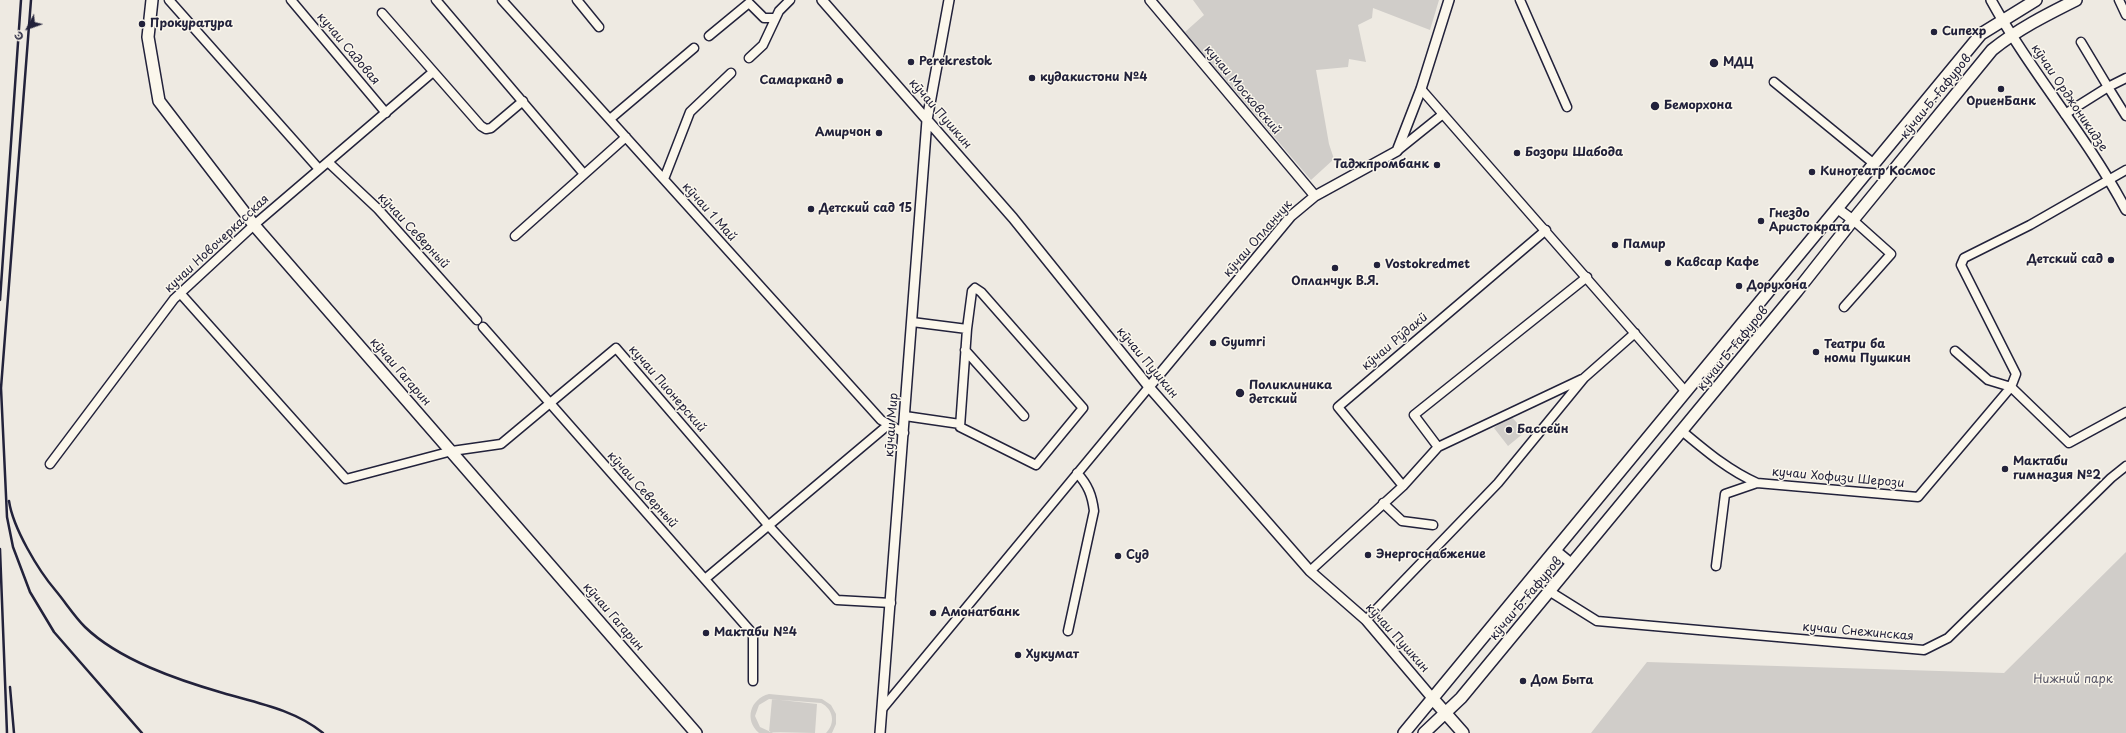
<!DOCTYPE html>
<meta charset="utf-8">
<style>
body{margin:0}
#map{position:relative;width:2126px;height:733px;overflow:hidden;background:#eeeae2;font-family:"Playpen Sans",sans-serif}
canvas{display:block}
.north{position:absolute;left:8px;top:8px;width:40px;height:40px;-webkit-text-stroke:3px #fbf7ec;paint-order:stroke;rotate:229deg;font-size:11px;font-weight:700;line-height:16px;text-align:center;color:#22223b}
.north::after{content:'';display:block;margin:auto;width:14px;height:18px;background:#22223b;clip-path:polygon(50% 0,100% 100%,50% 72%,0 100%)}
</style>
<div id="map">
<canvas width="2126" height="733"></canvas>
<div class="north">С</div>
</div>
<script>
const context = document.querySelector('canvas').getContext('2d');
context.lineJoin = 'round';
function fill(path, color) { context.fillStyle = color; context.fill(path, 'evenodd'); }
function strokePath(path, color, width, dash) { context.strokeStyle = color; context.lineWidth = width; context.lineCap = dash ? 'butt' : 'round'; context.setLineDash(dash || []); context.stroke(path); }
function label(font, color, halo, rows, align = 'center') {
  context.font = font + ' "Playpen Sans",sans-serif'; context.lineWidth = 3; context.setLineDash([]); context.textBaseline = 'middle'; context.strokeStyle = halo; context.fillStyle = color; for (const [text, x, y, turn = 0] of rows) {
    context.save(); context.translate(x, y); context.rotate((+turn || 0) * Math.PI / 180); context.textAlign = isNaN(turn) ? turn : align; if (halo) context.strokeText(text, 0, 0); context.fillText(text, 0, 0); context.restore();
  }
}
fill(new Path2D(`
 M1193 0H1439L1430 30 1373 8 1372 18 1358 25 1366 62 1349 59 1348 67 1316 70 1329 144 1334 159 1311 180 1185 32 1204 15Z
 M1510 415 1525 432 1508 446 1494 428Z
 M2126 552V733H1591L1647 662 2004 673Z
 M769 694 822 699 831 705 836 714V724L832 733H826C836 723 833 709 821 703L769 699 759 705 755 716 760 727 773 733H759C744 720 750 699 769 694Z
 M772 699 817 704 815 733 769 732Z`), '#d0cdc9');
const minor = new Path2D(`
 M169 0 319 169
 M291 0 386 113
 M436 0 584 174
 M502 0 881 420 904 433
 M577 0 599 27
 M1520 0 1567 107
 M2119 0 2126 15
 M382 13 481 126 486 129 491 128 523 101
 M709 36 749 3 764 18H775
 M2081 42 2108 87 2126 78
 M749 58 763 45 779 11 790 0
 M1774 82 1873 163
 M1421 89 1686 392
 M2065 114 2108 87 2126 116
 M610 119 694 48
 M1397 151 1443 114
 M328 162 378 209 477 320
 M664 179 690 112 731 73
 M515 236 626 137
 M180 293 346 479 452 451 501 444 616 348 768 525 837 600 891 603
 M1844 307 1891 254 1853 220
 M912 322 967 329 972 291 975 288 981 292 1083 408 1036 465 960 427 967 329
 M483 327 753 634V681
 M965 350 1024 416
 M1955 351 1988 380 2011 387 2069 443 2126 412
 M905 416 960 424
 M1682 431C1706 451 1728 470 1757 483L1725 494 1716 566
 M1438 447 1414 415 1587 277
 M50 464 174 299 254 225 433 72
 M1757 483 1918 497 2011 387 2016 374 1961 265 1964 258 2030 225 2126 170
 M1403 486 1338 407 1546 230
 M1383 503 1402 521 1433 525
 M1310 571 1403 486 1438 447 1582 379
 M705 579 888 425
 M1549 591 1597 621 1924 650 1948 638 2111 478 2126 466
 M1366 620 1498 483 1584 378 1635 333
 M1068 631 1094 511C1092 495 1088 485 1077 473
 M883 708 1149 387`);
const tertiary = new Path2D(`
 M822 0 1013 218 1149 387 1310 571 1366 620 1433 699
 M1150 0 1315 196
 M1991 0C2031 73 2087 136 2126 210
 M1838 209 1853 220
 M1149 387 1291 216 1315 196 1397 151 1421 89 1449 0
 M1555 550 1572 564
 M880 733 927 120 949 0`);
const secondary = new Path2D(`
 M152 0 148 37 159 101 254 225 696 733
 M1433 699 1463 733
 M1404 733 1981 34 2036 0
 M1424 733 1461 698 1797 291 1853 220 1992 50C2018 29 2046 15 2076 0`);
strokePath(minor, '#22223b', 11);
strokePath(tertiary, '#22223b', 12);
strokePath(secondary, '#22223b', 14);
strokePath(minor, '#fbf7ec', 8);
strokePath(tertiary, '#fbf7ec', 9);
strokePath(secondary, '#fbf7ec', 11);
strokePath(new Path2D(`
 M31 0 1 388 7 517 13 547 30 592 54 632 142 733
 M0 300 21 0
 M9 501C13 528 38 570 56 591 66 603 74 616 85 627 119 660 178 680 223 693 258 703 295 710 323 733
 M0 549 7 733
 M10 687 14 733`), '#22223b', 2.5);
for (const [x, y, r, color] of [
 [142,24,4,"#22223b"],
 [1934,32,4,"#22223b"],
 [911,62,4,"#22223b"],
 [1714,63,5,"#22223b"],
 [1032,78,4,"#22223b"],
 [840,81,4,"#22223b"],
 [2001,89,4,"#22223b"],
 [1655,106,5,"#22223b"],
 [879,133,4,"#22223b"],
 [1517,153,4,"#22223b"],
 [1437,165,4,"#22223b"],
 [1812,172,4,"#22223b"],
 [811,209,4,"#22223b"],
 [1761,221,4,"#22223b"],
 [1615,245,4,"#22223b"],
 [2111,260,4,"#22223b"],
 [1668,263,4,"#22223b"],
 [1377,265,4,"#22223b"],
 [1335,268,4,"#22223b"],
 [1739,286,4,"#22223b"],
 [1213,343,4,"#22223b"],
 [1816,352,4,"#22223b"],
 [1240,393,5,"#22223b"],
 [1509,430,4,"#22223b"],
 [2005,469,4,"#22223b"],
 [1368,555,4,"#22223b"],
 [1118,556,4,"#22223b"],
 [933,613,4,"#22223b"],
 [706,633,4,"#22223b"],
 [1018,655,4,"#22223b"],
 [1523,681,4,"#22223b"]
]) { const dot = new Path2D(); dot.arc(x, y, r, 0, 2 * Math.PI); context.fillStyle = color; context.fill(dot); strokePath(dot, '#fbf7ec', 1.5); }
label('bold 12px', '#22223b', '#fbf7ec', [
 ["Прокуратура",150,24],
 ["Сипехр",1942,32],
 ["Perekrestok",919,62],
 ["МДЦ",1723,63],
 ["кудакистони №4",1040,78],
 ["Самарканд",832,81,"right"],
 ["ОриенБанк",2001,102,"center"],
 ["Беморхона",1664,106],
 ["Амирчон",871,133,"right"],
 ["Бозори Шабода",1525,153],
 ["Таджпромбанк",1429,165,"right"],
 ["Кинотеатр Космос",1820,172],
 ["Детский сад 15",819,209],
 ["Гнездо",1769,214],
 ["Аристократа",1769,228],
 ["Памир",1623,245],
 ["Детский сад",2103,260,"right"],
 ["Кавсар Кафе",1676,263],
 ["Vostokredmet",1385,265],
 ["Опланчук В.Я.",1335,282,"center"],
 ["Дорухона",1747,286],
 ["Gyumri",1221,343],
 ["Театри ба",1824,345],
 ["номи Пушкин",1824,359],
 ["Поликлиника",1249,386],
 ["детский",1249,400],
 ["Бассейн",1517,430],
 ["Мактаби",2013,462],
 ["гимназия №2",2013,476],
 ["Энергоснабжение",1376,555],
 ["Суд",1126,556],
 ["Амонатбанк",941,613],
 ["Мактаби №4",714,633],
 ["Хукумат",1026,655],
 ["Дом Быта",1531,681]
], 'left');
label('12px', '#22223b', '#fbf7ec', [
 ["кучаи Садовая",348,49,50],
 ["кучаи Московский",1242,90,50],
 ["кӯчаи Б. Ғафуров",1936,97,-51],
 ["кӯчаи Орджоникидзе",2069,98,56],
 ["кӯчаи Пушкин",940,114,49],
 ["кӯчаи 1 Май",709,212,48],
 ["кӯчаи Северный",413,231,47],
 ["кӯчаи Опланчук",1258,239,-49],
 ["кучаи Новочеркасская",217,244,-43],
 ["кӯчаи Рӯдакӣ",1395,342,-40],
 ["кӯчаи Б. Ғафуров",1733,349,-51],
 ["кӯчаи Пушкин",1147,363,50],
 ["кӯчаи Гагарин",400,372,49],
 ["кучаи Пионерский",667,389,49],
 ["кӯчаи Мир",892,425,-86],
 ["кучаи Хофизи Шерози",1838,478,5],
 ["кӯчаи Северный",642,490,48],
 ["кӯчаи Б. Ғафуров",1526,599,-50],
 ["кӯчаи Гагарин",613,617,49],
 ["кучаи Снежинская",1858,632,5],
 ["кӯчаи Пушкин",1397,638,48]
]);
label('12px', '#565566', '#fbf7ec', [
 ["Нижний парк",2073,680]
]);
</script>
